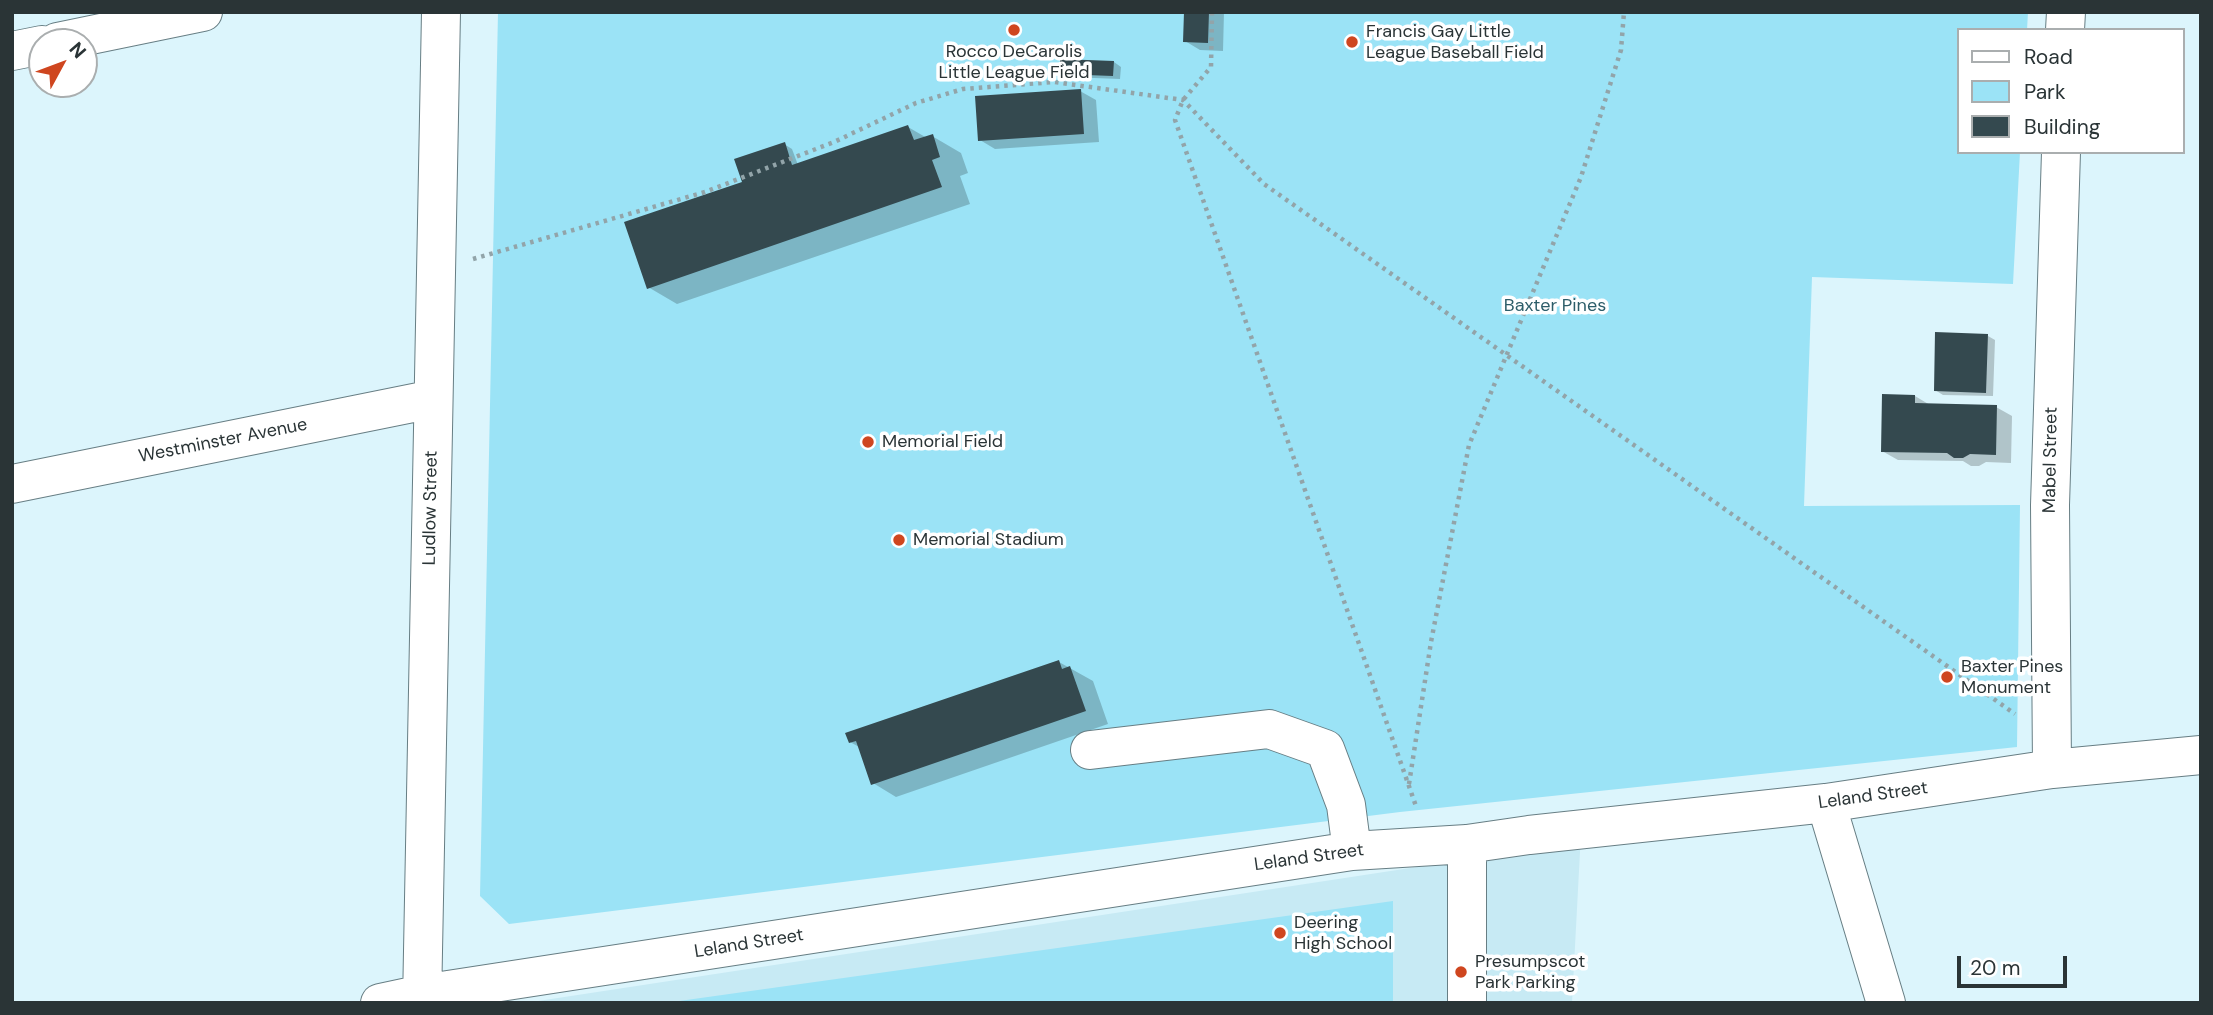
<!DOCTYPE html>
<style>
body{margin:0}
#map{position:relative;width:2213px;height:1015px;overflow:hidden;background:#dcf5fc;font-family:"DM Sans",sans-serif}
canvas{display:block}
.frame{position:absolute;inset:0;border:14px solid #2a3436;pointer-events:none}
.legend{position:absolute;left:1957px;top:28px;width:228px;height:126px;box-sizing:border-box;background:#fff;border:2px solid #aaaeaf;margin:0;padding:9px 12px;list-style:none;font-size:21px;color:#2a3436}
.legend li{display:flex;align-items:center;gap:14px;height:35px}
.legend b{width:35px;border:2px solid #aaaeaf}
.north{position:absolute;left:28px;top:28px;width:70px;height:70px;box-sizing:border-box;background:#fff;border:2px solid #aaaeaf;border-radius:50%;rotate:49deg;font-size:19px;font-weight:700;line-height:28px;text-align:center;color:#2a3436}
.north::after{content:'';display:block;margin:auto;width:24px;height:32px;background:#cf461f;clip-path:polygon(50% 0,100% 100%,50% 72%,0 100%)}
.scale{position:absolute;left:1957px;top:956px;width:110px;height:32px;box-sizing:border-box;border:4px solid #2a3436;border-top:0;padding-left:9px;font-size:21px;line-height:24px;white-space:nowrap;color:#2a3436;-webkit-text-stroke:5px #fff;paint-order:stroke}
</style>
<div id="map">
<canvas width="2213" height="1015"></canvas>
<div class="frame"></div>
<ul class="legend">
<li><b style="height:9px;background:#fff"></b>Road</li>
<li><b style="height:19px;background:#9be3f6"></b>Park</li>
<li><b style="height:19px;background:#34494f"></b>Building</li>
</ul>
<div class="north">N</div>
<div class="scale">20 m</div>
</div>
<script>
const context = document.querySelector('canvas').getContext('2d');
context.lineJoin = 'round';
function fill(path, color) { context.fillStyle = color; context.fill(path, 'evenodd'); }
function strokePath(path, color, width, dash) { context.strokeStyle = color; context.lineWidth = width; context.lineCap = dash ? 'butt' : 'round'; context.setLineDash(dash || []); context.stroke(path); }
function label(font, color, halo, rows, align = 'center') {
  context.font = font + ' "DM Sans",sans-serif'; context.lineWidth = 7; context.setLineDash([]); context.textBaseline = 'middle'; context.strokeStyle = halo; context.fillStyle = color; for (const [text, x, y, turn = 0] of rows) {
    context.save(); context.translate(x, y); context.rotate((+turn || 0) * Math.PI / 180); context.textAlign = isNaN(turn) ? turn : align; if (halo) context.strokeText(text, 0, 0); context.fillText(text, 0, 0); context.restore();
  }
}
fill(new Path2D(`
 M1581 833 1572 1003H525L1443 863Z`), '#c7eaf4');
fill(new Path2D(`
 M498 12H2028L2027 30H1959V152H2020L2013 284 1812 277 1804 506 2020 505 2017 747 1400 812 509 924 480 896Z
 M1393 901V1003H665Z`), '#9be3f6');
fill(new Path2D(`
 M1186 12H1224L1223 51 1200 50 1185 41Z
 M1114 62 1121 67 1120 79 1069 77 1061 73Z
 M1080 91 1096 100 1099 142 995 149 980 140Z
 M908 127 927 138 932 136 961 153 968 173 960 176 970 204 677 304 648 287 784 144 792 149 798 165Z
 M1988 336 1995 340 1993 396 1943 395 1935 390Z
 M1915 396 1930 405 1996 407 2012 416 2011 463 1986 462 1979 466H1971L1963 461 1898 460 1882 451Z
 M1059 662 1093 681 1108 724 896 797 873 783 861 748 850 742Z`), '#0003');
fill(new Path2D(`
 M1184 12H1209L1208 43 1183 42Z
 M1060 59 1114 61 1113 76 1060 74Z
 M1081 89 1084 134 978 141 975 96Z
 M908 125 914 140 933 134 940 157 932 160 942 187 647 289 624 222 742 182 734 159 785 142 792 165Z
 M1935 332 1988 334 1986 393 1934 391Z
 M1882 394 1915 395V403L1997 405 1996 455 1970 454 1963 458H1954L1947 453 1881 452Z
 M1059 660 1062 669 1070 666 1086 711 871 785 856 741 849 743 845 733Z`), '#34494f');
const minor = new Path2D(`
 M2065 30 2066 12
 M57 42 203 12
 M12 51 42 45
 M12 484 433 399
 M1090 750 1269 729 1325 749 1346 805 1352 851
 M2052 769 2050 505 2061 152
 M1826 803 1886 1003
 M1467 844V1003
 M380 1003 422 994 1352 851 1467 844 1529 835 1826 803 2052 769 2201 755
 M422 1003 441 12`);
strokePath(minor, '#677e84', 40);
strokePath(new Path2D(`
 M1212 12 1211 67 1183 100 1175 120 1417 809
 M473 259 705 192 834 142 916 103 963 89 1054 82 1183 100 1264 184 2015 714
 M1409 784 1431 642 1469 445 1581 177 1621 50 1624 12`), '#92a4a9', 4.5, [3.5, 5]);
strokePath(minor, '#fff', 38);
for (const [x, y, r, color] of [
 [1014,30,7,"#cf461f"],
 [1352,42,7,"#cf461f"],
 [868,442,7,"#cf461f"],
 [899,540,7,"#cf461f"],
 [1947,677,7,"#cf461f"],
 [1280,933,7,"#cf461f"],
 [1461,972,7,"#cf461f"]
]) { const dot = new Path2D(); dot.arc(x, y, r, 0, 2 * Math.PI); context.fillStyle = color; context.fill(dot); strokePath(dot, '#fff', 2.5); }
label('18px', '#2a3436', '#fff', [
 ["Francis Gay Little",1366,32],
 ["League Baseball Field",1366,53],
 ["Rocco DeCarolis",1014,52,"center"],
 ["Little League Field",1014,73,"center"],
 ["Memorial Field",882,442],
 ["Memorial Stadium",913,540],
 ["Baxter Pines",1961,667],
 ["Monument",1961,688],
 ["Deering",1294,923],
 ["High School",1294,944],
 ["Presumpscot",1475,962],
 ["Park Parking",1475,983]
], 'left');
label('18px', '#2d5d69', '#fff', [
 ["Baxter Pines",1555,306]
]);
label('18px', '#2a3436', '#fff', [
 ["Westminster Avenue",223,441,-11],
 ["Mabel Street",2051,460,-89],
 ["Ludlow Street",431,508,-89],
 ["Leland Street",1873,796,-8],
 ["Leland Street",1309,858,-8],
 ["Leland Street",749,944,-9]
]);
</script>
